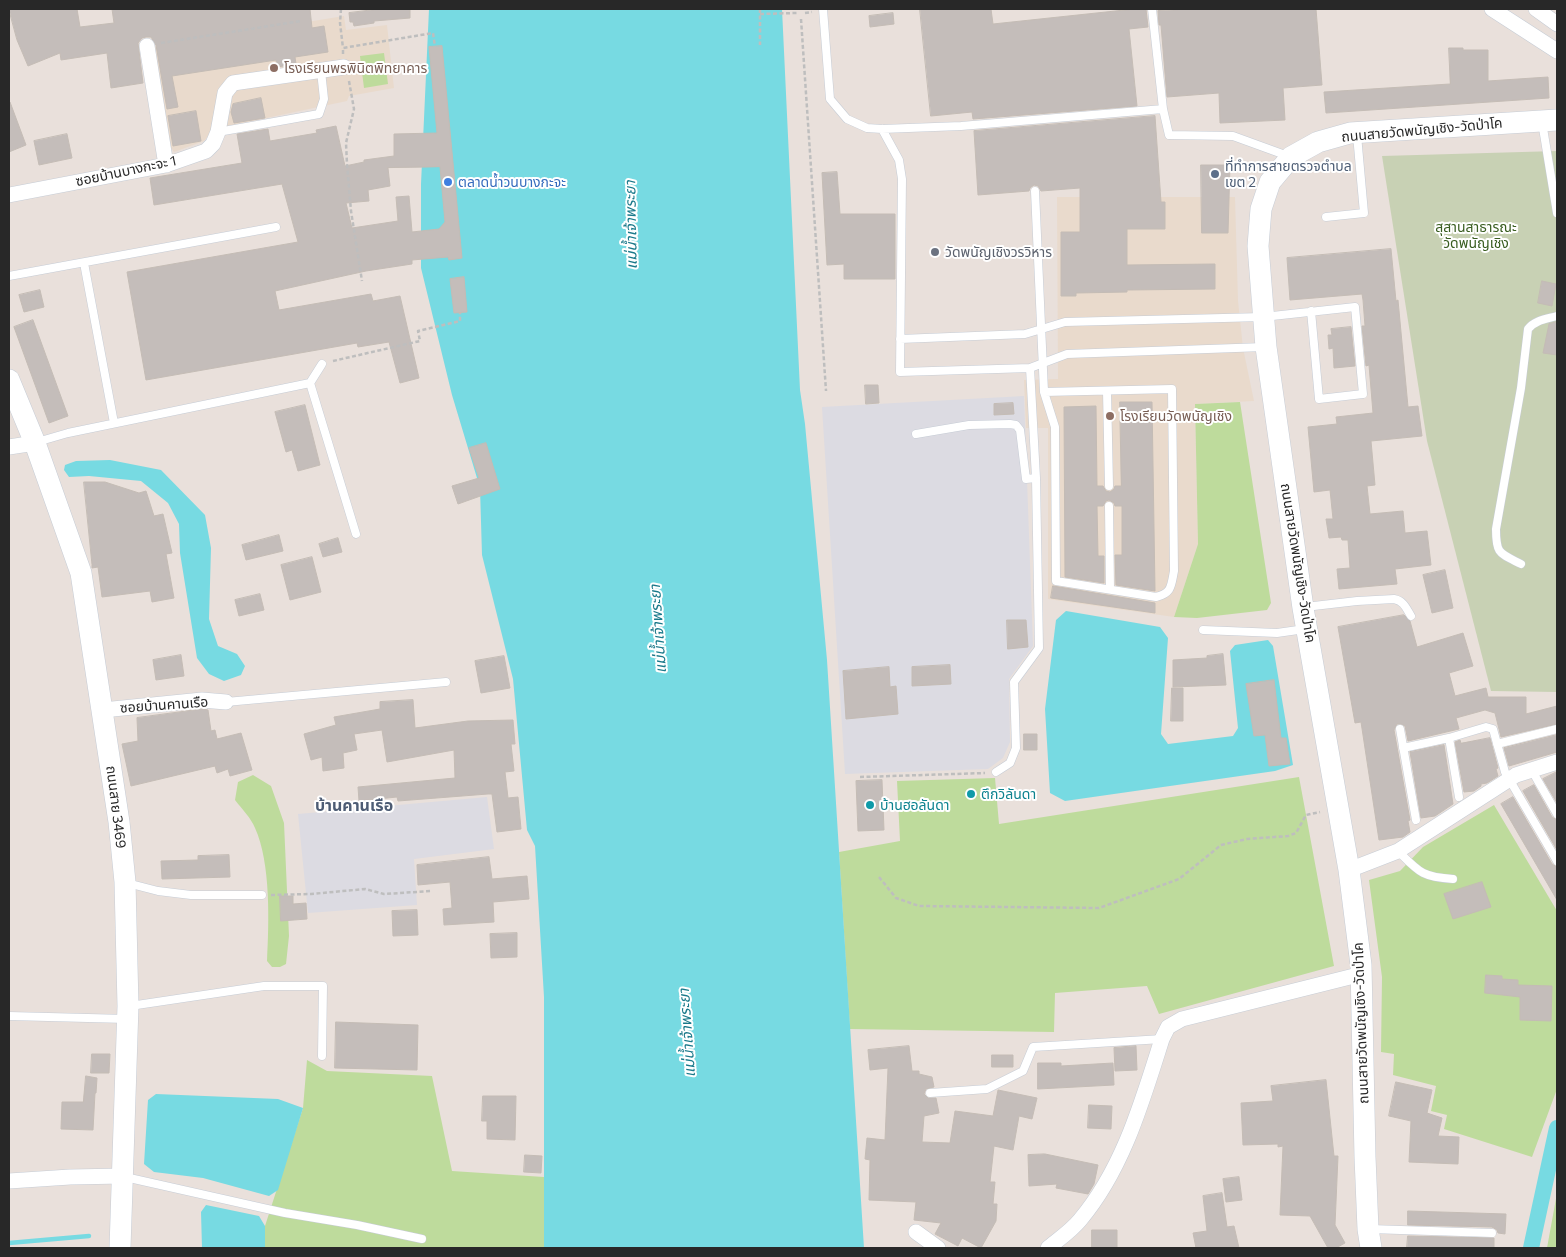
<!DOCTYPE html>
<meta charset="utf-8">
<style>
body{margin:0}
#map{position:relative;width:1566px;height:1257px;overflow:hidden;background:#e9e0db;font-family:Commissioner,sans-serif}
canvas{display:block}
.frame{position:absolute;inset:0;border:10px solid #282828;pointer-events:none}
</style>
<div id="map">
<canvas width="1566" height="1257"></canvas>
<div class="frame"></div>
</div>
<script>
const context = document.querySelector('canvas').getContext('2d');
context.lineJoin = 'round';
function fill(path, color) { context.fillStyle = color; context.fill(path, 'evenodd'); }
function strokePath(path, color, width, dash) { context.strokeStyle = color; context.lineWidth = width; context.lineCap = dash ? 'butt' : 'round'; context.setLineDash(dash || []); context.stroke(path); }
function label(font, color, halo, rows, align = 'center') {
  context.font = font + ' Commissioner,"Noto Sans Thai",sans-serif'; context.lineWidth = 4; context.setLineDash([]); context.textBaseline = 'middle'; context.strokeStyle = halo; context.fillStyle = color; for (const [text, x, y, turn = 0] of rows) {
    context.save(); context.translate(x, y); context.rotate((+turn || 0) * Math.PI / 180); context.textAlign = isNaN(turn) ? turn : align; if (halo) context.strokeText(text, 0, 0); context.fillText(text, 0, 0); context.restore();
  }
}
fill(new Path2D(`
 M1024 396 1033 646 1009 679 1010 742 1003 758 988 769 845 774 822 407Z
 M487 797 494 849 414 859 417 905 308 913 298 814Z`), '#dcdbe2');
fill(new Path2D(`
 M344 16 346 30 387 25 394 88 349 96 347 101 214 129 204 141 174 152 168 143 153 47Z
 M1057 197H1235L1238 301 1243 348 1254 401 1195 404 1198 544 1174 617 1048 599V428H1026L1024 380 1058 379Z`), '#e9dacc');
fill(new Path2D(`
 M384 53 388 84 364 88 360 56Z
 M1240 402 1271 603 1267 610 1197 618 1174 617 1198 544 1195 404Z
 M253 775 271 786 284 823 289 936 286 964 280 967H272L267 961C269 923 271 863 255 828 251 818 242 809 235 800L238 782Z
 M1299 777 1334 966 1159 1014 1147 986 1055 993 1054 1032 850 1029 839 852 900 841 897 781 995 778 999 824Z
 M1494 805 1557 911V1089L1532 1157 1444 1129 1447 1115 1431 1111 1436 1086 1393 1075 1394 1054 1381 1052 1382 977 1369 880 1400 871 1423 847Z
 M307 1060 327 1071 432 1076 452 1171 544 1177V1248H265V1226L303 1108Z
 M1557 1193V1248H1547Z`), '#bedb9c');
fill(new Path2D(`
 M1557 151V692L1491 691 1427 441 1382 156Z`), '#c8d1b4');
fill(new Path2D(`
 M429 9H782L800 390 805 424 827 660 864 1248H544V997L535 846 527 830 513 679 482 555 480 488 452 395 421 268V184Z
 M110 460 161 470 205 515 211 548 209 619 218 646 237 654 245 666 241 675 224 681 209 674 197 658 180 553 179 524 168 503 141 481 89 476 69 477 64 470 65 465 76 461Z
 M1066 611 1160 627 1168 638 1161 734 1168 744 1233 736 1238 728 1230 651 1235 645 1268 640 1273 646 1293 765 1275 771 1065 801 1050 793 1045 709 1056 620Z
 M156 1094 278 1099 303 1108 278 1190 269 1196 203 1178 154 1172 144 1164 148 1100Z
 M206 1205 259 1216 265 1226V1248H202L201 1212Z`), '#77dae2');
strokePath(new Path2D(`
 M9 1243 89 1236`), '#77dae2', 4.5);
strokePath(new Path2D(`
 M1531 1248 1557 1128`), '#77dae2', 16);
const building = new Path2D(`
 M9 9H77L80 27 114 23 112 9H310L312 28 324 26 328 52 295 57 296 64 277 67 276 60 172 76 178 107 167 109 156 45 151 37H146L142 38 138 43 143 83 111 88 107 53 61 60 60 53 28 66 17 40Z
 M379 9H410V18L374 21V23L354 26 353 22H350L349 13Z
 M920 9H991L993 24 1134 9H1146L1148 27 1129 29 1137 106 973 119 972 112 931 116Z
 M1188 9H1316L1322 85 1283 88 1285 120 1220 123 1219 93 1167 97 1161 25H1159L1158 11Z
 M893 13 894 24 870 27 869 16Z
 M442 46 462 258 449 260 448 257 412 260V264L366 271 275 291 279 310 371 294 373 301 400 296 419 378 400 383 389 342 358 347 357 343 146 380 127 272 298 242 282 184 154 205 150 178 242 163 237 134 268 129 270 141 317 133 316 130 336 126 345 166 364 162V160L394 156V134L437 133 429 47ZM440 167 445 222 439 229 412 232 409 196 396 197 398 221 352 228 346 203 369 201 368 190 390 186 388 168Z
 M1449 48H1463V50H1488V81L1548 77 1549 98 1326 113 1324 92 1450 84Z
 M261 98 265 118 234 123 231 112 233 104Z
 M9 102H10L26 145 9 152Z
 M196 111 201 141 173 146 168 116Z
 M1155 116 1161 202H1165V229H1127V265L1215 264V289L1127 290V292L1076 293V296H1061V232H1080V188L1041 191 1038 186 1034 185 1030 188 1029 191 978 195 974 131Z
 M67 134 72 158 39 165 34 141Z
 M1201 165H1230L1228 233H1202Z
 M837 172 840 214H895V279H844V264L827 265 822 173Z
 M1391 249 1396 301 1398 300 1408 407 1418 406 1422 436 1371 441 1375 485 1367 486 1370 514 1403 511 1405 533 1427 531 1431 565 1395 569 1397 584 1339 589 1337 569 1350 568 1348 540H1342L1341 537 1329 538 1326 519H1333L1330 490 1314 492 1308 427 1337 424 1336 417 1373 413 1369 365 1366 366 1362 326H1365L1363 300 1362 294 1290 300 1287 258Z
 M464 277 467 312 454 313 450 279Z
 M1542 281 1556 284 1552 306 1538 303Z
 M40 290 44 307 24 312 19 295Z
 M33 320 68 416 49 423 14 327Z
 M1557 322V355L1543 353 1549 324Z
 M1351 327 1355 366 1334 368 1333 348 1329 349 1328 335H1332L1331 329Z
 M865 385H878L879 403 866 404Z
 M1120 402H1152L1155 591 1116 585 1115 555H1122V506H1115L1114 503 1109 500 1106 501 1103 506H1097L1098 556H1104V583L1065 577 1064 407 1096 406 1097 486H1103L1106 491 1110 492 1114 489 1115 486H1121Z
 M1013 403 1014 414 994 415V404Z
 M305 405 320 465 298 471 292 450 286 452 275 412Z
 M486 443 500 489 458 504 452 486 479 478 469 448Z
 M84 482H105L139 493 146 491 154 516 163 514 172 553 166 554 174 598 152 602 150 591 102 597 98 567 92 568V565Z
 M279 535 283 551 246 560 242 545Z
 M338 538 342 552 323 557 319 544Z
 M312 557 321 592 290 600 281 565Z
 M1445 570 1453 608 1432 613 1423 575Z
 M1053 586 1155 603V613L1051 598Z
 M260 594 264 610 239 616 235 600Z
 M1404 615 1410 621 1417 647 1463 633 1473 666 1449 673 1455 696 1486 688 1488 697H1526V714L1557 706V724L1501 737 1495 713 1485 710 1456 718 1459 729 1408 741 1405 726 1401 724H1397L1394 730 1410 820 1408 821 1410 832 1403 837 1379 840 1361 722 1355 723 1338 627Z
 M1007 620H1026L1028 647 1008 649Z
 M1223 654 1226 685 1173 687V660L1207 658V656Z
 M181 655 184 676 156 680 153 660Z
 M504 656 510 688 481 693 475 661Z
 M950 665 951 684 912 686V667Z
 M889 667 890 687 896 686 898 714 846 719 843 671Z
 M1274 680 1281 738H1286L1290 764 1269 766 1265 735 1254 736 1246 684Z
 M1172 688H1183V721H1171Z
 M413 700 415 728 468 721 513 720 515 744H511L514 771 505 772 508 798 518 797 521 829 497 832 492 794H488L398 801 397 797 359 801 358 787 455 778 454 750 387 762 382 730 354 734 357 750 343 753 344 768 323 771 322 757 311 760 304 734 336 725 334 717 380 709V702Z
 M202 709 208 710 211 731 215 730 217 739 241 733 252 770 230 776 228 769 217 773 215 766 131 786 122 744 138 741 137 718Z
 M1024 734H1037V750H1024Z
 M1557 735V752L1509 766 1504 748Z
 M1490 738 1498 768 1496 769 1498 776 1487 783 1481 784V786L1474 791 1464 792 1455 742 1460 740 1461 743Z
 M1444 745 1453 804 1435 816 1421 818 1410 752Z
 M1557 772V803L1543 779Z
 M882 780 884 830 858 831 856 781Z
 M1534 785 1552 817 1557 820V850L1523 791Z
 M1513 797 1552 864 1557 867V900L1501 804Z
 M229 855 230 877 162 879 161 861 198 860V856Z
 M489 857 492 879 527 876 529 899 493 902 494 922 444 925 443 909 452 908 450 882 418 885 417 865Z
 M1482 882 1491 907 1453 919 1444 894Z
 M280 896H293V904L306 903 307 919 281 921Z
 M417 910 418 935 393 936 392 911Z
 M517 933V957L491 958 490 934Z
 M1486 975 1502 976V979L1518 980V985L1552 986 1551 1021 1520 1020V997L1485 993Z
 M336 1022 418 1025 417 1070 335 1068Z
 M909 1046 912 1071H919V1074L932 1077 934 1087 926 1089 924 1094 928 1098H936L939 1113 924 1116 922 1142 950 1143 955 1111 993 1116 998 1090 1037 1098 1032 1119 1019 1116 1013 1150 994 1146 990 1182H995L993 1204H997L996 1221 981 1248 962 1238 958 1246 935 1234 941 1223 914 1220 916 1202 869 1200 870 1160 865 1159 867 1138 885 1140 888 1068 870 1070 868 1050Z
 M1136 1046 1137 1070 1115 1071 1114 1048Z
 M92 1054H110L109 1073H91Z
 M992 1055H1013V1067H992Z
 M1038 1063H1061V1066L1113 1063 1114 1085 1038 1089Z
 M86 1076 97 1078 96 1093H95L93 1130 61 1129 62 1102H83Z
 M1326 1080 1334 1156H1338L1335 1225 1345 1243 1336 1248H1328L1310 1216 1280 1215 1283 1146 1278 1147V1144L1243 1145 1241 1103 1273 1101 1271 1086Z
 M1396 1082 1432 1090 1427 1113 1442 1118 1438 1136 1459 1137 1458 1164 1409 1162 1411 1121 1389 1116Z
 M483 1096H516L515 1140 487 1139V1121H482Z
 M1089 1105 1112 1106 1111 1129 1088 1128Z
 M1045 1154 1098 1165 1094 1184 1088 1194 1056 1188 1057 1184 1029 1186 1028 1155Z
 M525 1155 542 1156 541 1173 524 1172Z
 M1239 1177 1242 1200 1226 1202 1223 1179Z
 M1222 1193 1227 1227 1234 1226 1239 1248H1196L1193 1233 1207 1231 1203 1196Z
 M1408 1211 1506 1214 1505 1234 1498 1233 1497 1230 1492 1227 1408 1225Z
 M1092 1230H1117V1248H1092Z
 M1408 1236 1494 1238V1248H1407Z`);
fill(building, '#c4bdba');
strokePath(building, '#c4bcb5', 1);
const lane = new Path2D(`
 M823 9 830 99 847 119 867 128 882 129 961 126 1163 109 1169 135 1233 136 1288 156
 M1152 9 1163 109
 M1542 122 1557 213
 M882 129 899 160 902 179 900 372 1030 368 1067 354 1264 347
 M218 132 319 114 324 99 321 71
 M1035 191 1044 392 1055 427 1056 581 1156 597C1172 593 1171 586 1174 571L1172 389 1044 392
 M1326 217 1364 213 1357 135
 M84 263 114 423
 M9 276 276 227
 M900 339 1025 334 1065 322 1263 317 1355 307 1363 394 1319 399 1311 311
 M310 383 356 534
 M1107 391 1109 486
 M916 434 969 425 1010 424 1016 425 1020 430 1026 479 1036 478
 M37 442 68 433 310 383 322 364
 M1109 506 1110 589
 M1521 564C1499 553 1496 554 1496 529L1521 388 1528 329C1535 320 1547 319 1557 316
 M1305 607 1357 601 1394 599C1404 601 1406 608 1411 616
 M1203 630 1277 633 1305 629
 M226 702 446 682
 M1400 729 1416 820
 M1449 738 1459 797
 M1497 744 1557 729
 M1403 748 1449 738 1486 727 1493 729 1505 772 1557 861
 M1531 769 1557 814
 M996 772 1010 763 1016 748 1014 682 1039 648 1036 478 1030 368
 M1398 851C1419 872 1422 877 1453 879
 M127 883 158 891 191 895H262
 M130 1006 264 986H323L322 1056
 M9 1016 127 1019
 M930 1093 987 1089 1023 1071 1033 1047 1162 1039
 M125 1177 285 1213 357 1225 422 1239
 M1370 1229 1492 1233`);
const street = new Path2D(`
 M1492 9 1557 51
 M1536 9 1557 24
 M147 46 166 165
 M9 195 166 165 206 151 213 144 218 132 225 93 233 83 344 67
 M9 447 35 443
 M103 710 202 700 226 702
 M1349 870 1398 851 1516 775 1557 762
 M9 1181 70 1177 123 1176
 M916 1232 938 1248
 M1048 1248C1059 1239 1071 1231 1080 1220 1123 1169 1142 1102 1162 1039L1168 1027 1182 1019 1362 974`);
const secondary = new Path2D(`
 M9 380 35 443 81 573 119 822 125 882 128 1006 120 1248
 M1371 1248 1368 1229 1365 1157 1361 965 1349 870 1303 608 1266 347 1258 246 1261 209 1270 182 1291 157 1318 142 1350 133 1557 120`);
strokePath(lane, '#c6ccd5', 9);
strokePath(street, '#c6ccd5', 16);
strokePath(secondary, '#c6ccd5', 22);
strokePath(new Path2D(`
 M341 9 340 23 343 48
 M760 9V45
 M805 13 812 12
 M760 14 797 13
 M801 19 826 391
 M161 43 301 21
 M343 54V48L433 33 435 47
 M349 81 354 109 346 143 347 164 351 211 362 281
 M333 361 420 341 418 331 460 321V313
 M860 777 985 773
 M879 877 896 898 919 906 1099 908 1179 879 1221 845 1247 839 1288 836 1296 833 1306 815 1320 812
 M271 895 311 894 365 889 384 894 431 891`), '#bebebe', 2.5, [4, 2.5]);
strokePath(lane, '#fff', 8);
strokePath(street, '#fff', 15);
strokePath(secondary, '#fff', 21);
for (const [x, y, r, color] of [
 [274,68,5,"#8d6e63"],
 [1215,174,5,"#5c6f8a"],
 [448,182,5,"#3f7fe0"],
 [935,252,5,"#6b7280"],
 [1110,416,5,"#8d6e63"],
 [971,794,5,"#0f9aa8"],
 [870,805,5,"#0f9aa8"]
]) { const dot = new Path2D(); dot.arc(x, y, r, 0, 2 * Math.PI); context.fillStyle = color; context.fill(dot); strokePath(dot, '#fff', 2); }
label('14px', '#785e54', '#fff', [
 ["โรงเรียนพรพินิตพิทยาคาร",284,68],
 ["โรงเรียนวัดพนัญเชิง",1120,416]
], 'left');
label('14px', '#282828', '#fff', [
 ["ถนนสายวัดพนัญเชิง-วัดป่าโค",1422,130,-5],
 ["ซอยบ้านบางกะจะ 1",126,171,-12],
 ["ถนนสายวัดพนัญเชิง-วัดป่าโค",1298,563,81],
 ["ซอยบ้านคานเรือ",164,705,-4],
 ["ถนนสาย 3469",116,807,83],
 ["ถนนสายวัดพนัญเชิง-วัดป่าโค",1361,1023,-92]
]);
label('14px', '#4e5e75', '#fff', [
 ["ที่ทำการสายตรวจตำบล",1225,166],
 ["เขต 2",1225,182]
], 'left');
label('14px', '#366cbe', '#fff', [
 ["ตลาดน้ำวนบางกะจะ",458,182]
], 'left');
label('14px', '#395d20', '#fff', [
 ["สุสานสาธารณะ",1476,227],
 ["วัดพนัญเชิง",1476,243]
]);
label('14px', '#5b616d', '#fff', [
 ["วัดพนัญเชิงวรวิหาร",945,252]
], 'left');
label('14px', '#0d838f', '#fff', [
 ["ตึกวิลันดา",981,794],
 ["บ้านฮอลันดา",880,805]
], 'left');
label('italic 15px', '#1a798a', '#fff', [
 ["แม่น้ำเจ้าพระยา",631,225,-91],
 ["แม่น้ำเจ้าพระยา",658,629,-94],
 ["แม่น้ำเจ้าพระยา",687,1033,-94]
]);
label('bold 16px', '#4d5c74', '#fff', [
 ["บ้านคานเรือ",354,806]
]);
</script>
